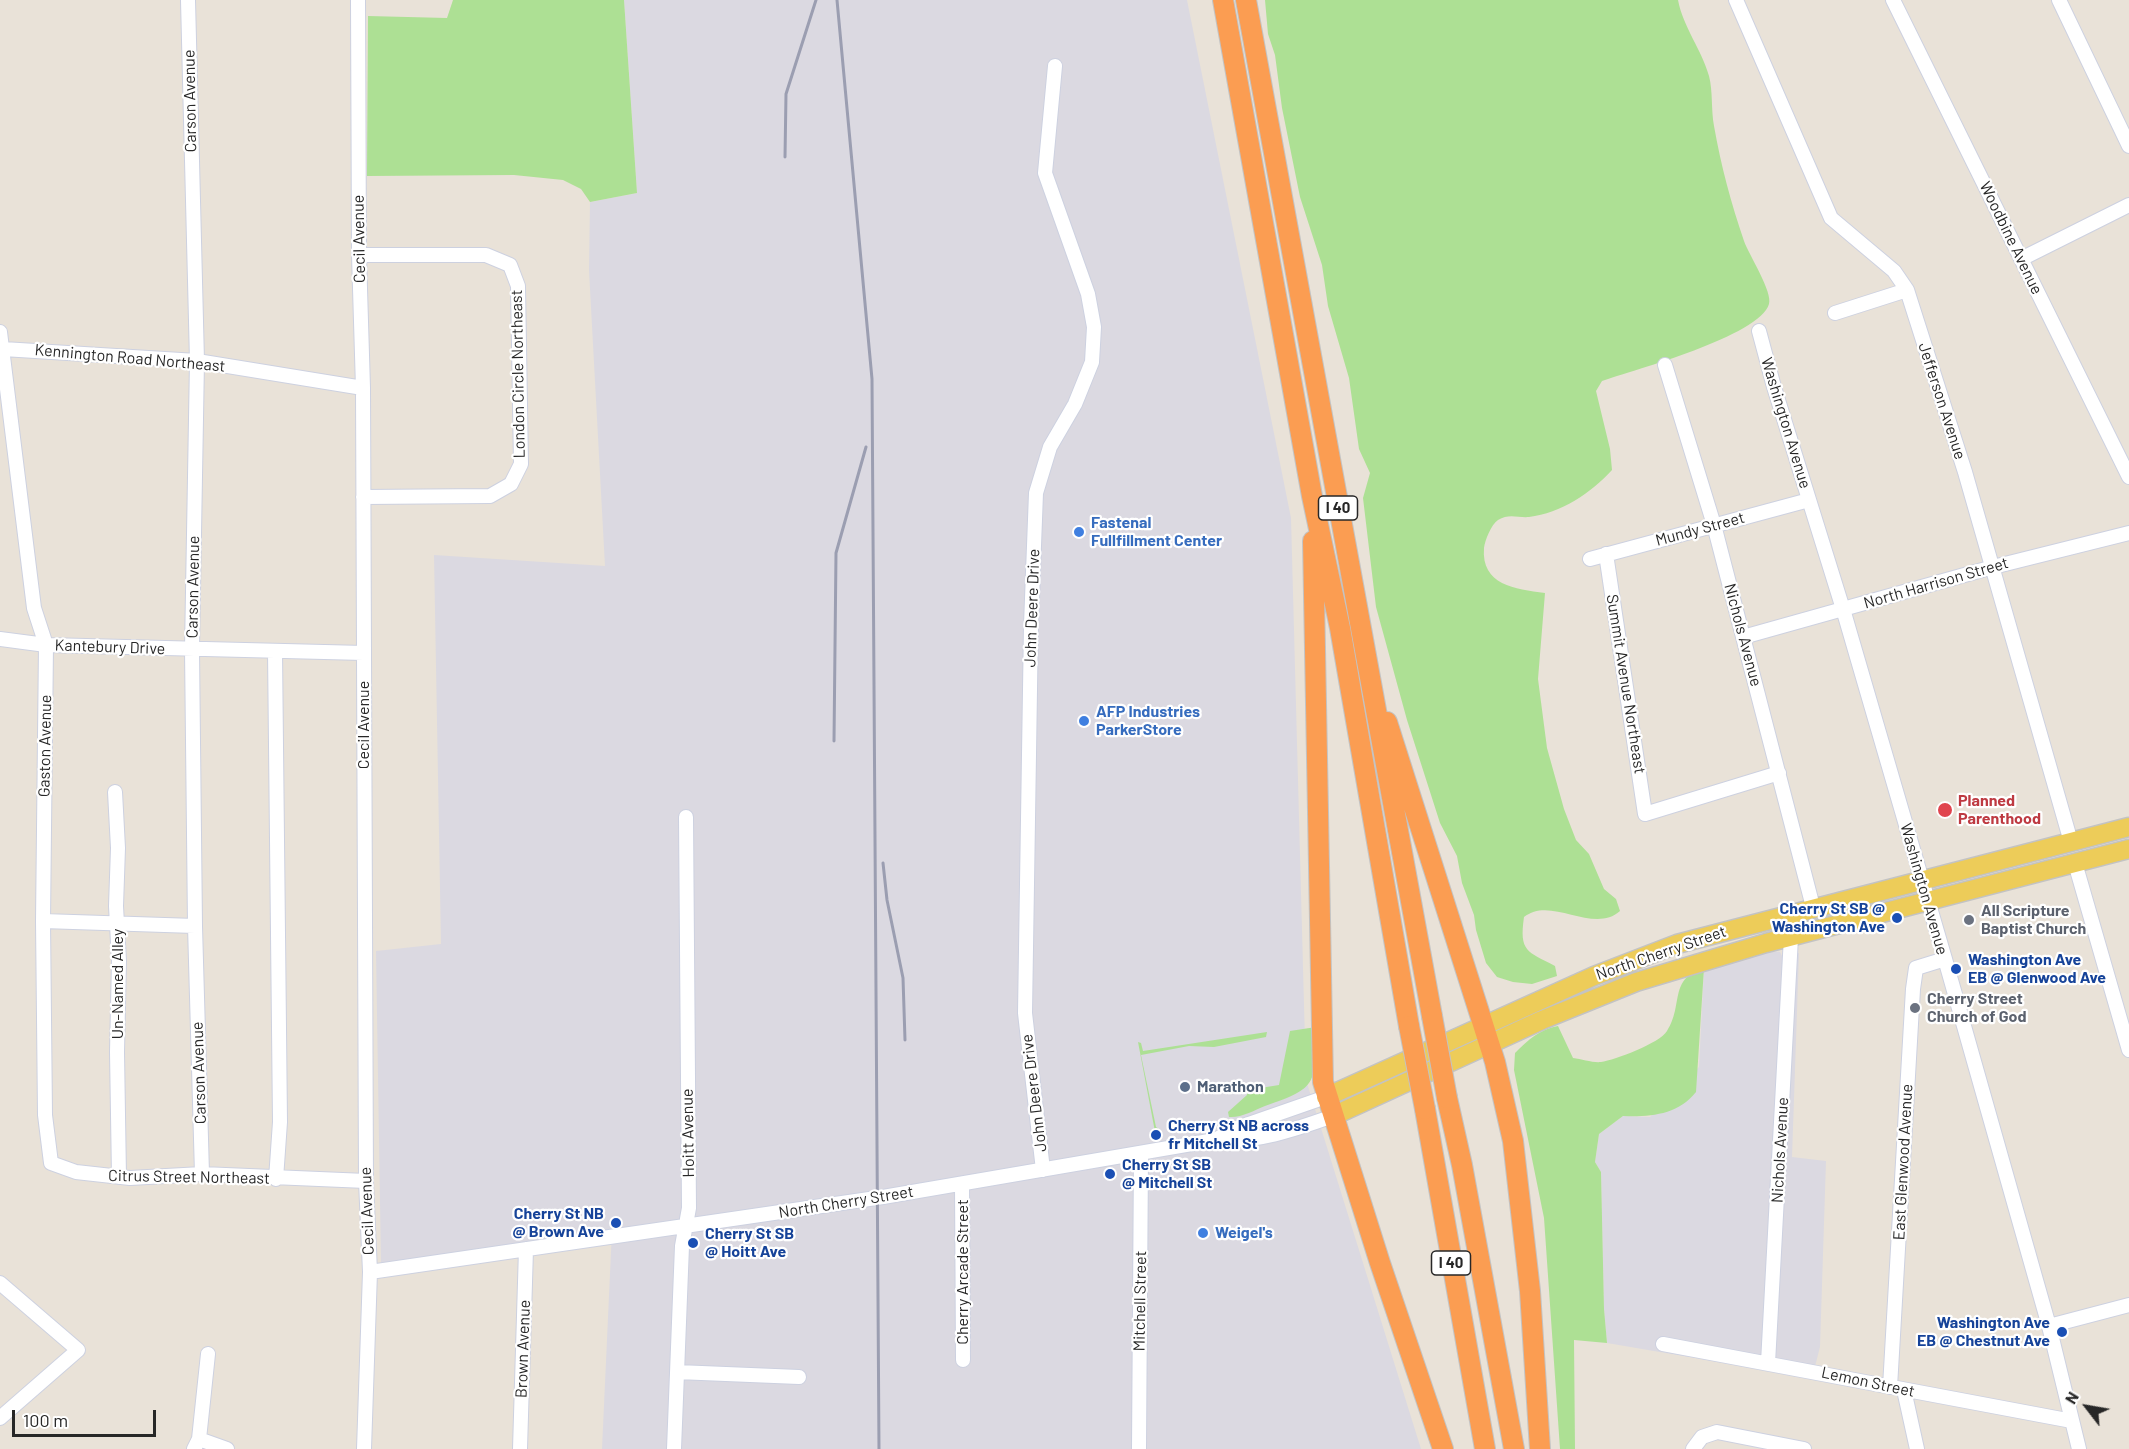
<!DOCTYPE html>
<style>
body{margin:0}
#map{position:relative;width:2129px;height:1449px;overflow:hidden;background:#e9e2d8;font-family:Barlow,sans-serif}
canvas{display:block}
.north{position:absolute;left:2057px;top:1377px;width:60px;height:60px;-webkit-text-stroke:4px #fff;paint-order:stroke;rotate:301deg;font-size:16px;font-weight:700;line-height:24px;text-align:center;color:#272727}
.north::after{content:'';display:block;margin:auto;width:21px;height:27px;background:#272727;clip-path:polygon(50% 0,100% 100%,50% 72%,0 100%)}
.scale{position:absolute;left:12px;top:1410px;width:144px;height:27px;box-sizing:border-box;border:3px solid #272727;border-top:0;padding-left:8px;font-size:18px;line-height:21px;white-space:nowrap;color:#272727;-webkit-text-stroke:4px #fff;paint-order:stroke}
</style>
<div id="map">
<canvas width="2129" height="1449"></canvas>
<div class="north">N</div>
<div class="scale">100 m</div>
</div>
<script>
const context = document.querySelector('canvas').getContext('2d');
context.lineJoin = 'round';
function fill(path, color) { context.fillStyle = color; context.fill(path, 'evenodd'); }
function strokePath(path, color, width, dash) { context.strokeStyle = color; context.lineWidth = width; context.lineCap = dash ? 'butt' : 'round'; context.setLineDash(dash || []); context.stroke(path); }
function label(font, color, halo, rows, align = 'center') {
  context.font = font + ' Barlow,sans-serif'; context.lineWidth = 4.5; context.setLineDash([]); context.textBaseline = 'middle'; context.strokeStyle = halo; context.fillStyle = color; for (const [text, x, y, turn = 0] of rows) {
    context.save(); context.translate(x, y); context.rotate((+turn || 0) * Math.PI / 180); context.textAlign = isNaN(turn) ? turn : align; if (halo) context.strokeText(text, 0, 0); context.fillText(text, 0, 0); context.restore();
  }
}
fill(new Path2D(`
 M624 0H1187L1291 518 1306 1080 1421 1449H602L612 1230 381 1265 376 951 441 944 434 555 605 566 589 270 590 202 637 193Z
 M1771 951 1780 952 1783 958 1799 953 1792 1157 1826 1161 1820 1347 1812 1378 1607 1343 1604 1309 1601 1172 1595 1162 1599 1134 1623 1116 1650 1117 1699 1067 1704 968Z`), '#dbd9e1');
fill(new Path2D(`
 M453 0H624L637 193 590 202 581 189 563 180 514 175 367 176 368 16 447 18Z
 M1265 0H1678C1683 27 1702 50 1709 76 1713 91 1711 110 1714 126 1721 166 1731 203 1744 241 1749 255 1773 292 1769 304 1760 336 1634 370 1602 381L1596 391 1610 449 1612 470C1591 493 1561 513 1529 517 1518 518 1509 513 1498 520 1491 525 1485 540 1484 548 1481 585 1515 589 1545 593L1538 679 1547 748 1564 809 1576 840 1589 854 1604 889 1616 899 1620 911C1593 935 1551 895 1524 917 1519 952 1527 951 1555 966L1557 976 1532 984 1513 982 1497 977 1486 963 1476 930 1474 915 1462 883 1457 856 1440 823 1407 720 1376 607 1363 498 1370 473 1359 449 1349 378 1328 306 1322 265 1300 197 1282 108 1275 55 1268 34Z
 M1704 968 1696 1092C1678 1115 1650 1117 1623 1116L1599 1134 1595 1162 1601 1172 1604 1309 1607 1343 1574 1340 1575 1449H1560L1544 1218 1514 1070 1515 1053C1528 1040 1540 1029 1558 1026L1573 1058C1582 1059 1593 1063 1601 1062 1615 1060 1660 1043 1667 1031 1684 1005 1668 979 1704 968Z
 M1316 1027C1314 1083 1321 1087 1265 1106 1255 1110 1241 1118 1229 1117L1228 1112 1247 1095 1248 1090 1279 1085 1290 1031Z
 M1267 1032 1266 1037 1214 1047 1189 1046 1141 1055 1156 1127 1161 1131 1156 1137 1138 1042 1141 1043 1143 1051Z`), '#ade094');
const minor = new Path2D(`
 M188 0 197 361 192 649 195 926 202 1174
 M358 0 359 255 363 388 366 1181 370 1272 364 1449
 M1736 0 1831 218 1894 271 1907 290 1965 472 2071 842
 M1893 0 2129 477
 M2059 0 2129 146
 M359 255H486L510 265 518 286 521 464 511 484 490 496 363 497
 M2021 259 2129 205
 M1835 313 1907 290
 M1759 331 1774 387 1843 609 1945 959 2049 1326 2079 1449
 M0 332 34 608 46 645 43 921 45 1115 51 1163 76 1172 130 1178 202 1174 366 1181
 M3 349 197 361 363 388
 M1665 365 1714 525 1813 907
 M1606 554 1645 814 1779 773
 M1590 559 1809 500
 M1743 637 1993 567 2129 533
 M0 639 46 645 364 653
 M275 651 280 1122 276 1179
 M115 792 118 848 116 906 119 961 117 1052 119 1177
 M2075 863 2129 1050
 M43 921 195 926
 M1215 1140 1237 1128 1326 1097
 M1043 1170 1025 1013 1031 625 1036 493 1050 447 1075 404 1092 362 1094 327 1088 294 1045 173 1055 66
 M962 1184 963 1360
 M370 1272 883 1197 1215 1140C1256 1143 1294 1130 1333 1116
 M0 1283 78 1350 0 1418
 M2049 1326 2129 1305
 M1663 1344 2072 1421
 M1768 1363 1791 937
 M677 1372 799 1377
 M1890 1387 1913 989 1916 968 1945 959
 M1904 1390 1917 1449
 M199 1439 227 1449
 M194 1449 199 1439 208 1354
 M520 1449 526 1249
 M674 1449 682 1246 689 1208 686 817
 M1139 1449 1141 1154
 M1693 1449 1702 1437 1717 1432 1804 1449`);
const major = new Path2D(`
 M1326 1097 1594 976 1677 944 2129 827
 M1333 1116 1542 1020 1636 982 1766 943 2129 849`);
const highway = new Path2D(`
 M1223 0 1312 496 1340 628 1409 1026
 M1246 0 1432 1016
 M1313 541 1323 1082 1380 1263 1443 1449
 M1387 722 1495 1062 1513 1141 1530 1291 1540 1449
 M1447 1098 1462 1165 1514 1449
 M1425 1109 1485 1449`);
strokePath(minor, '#cdd1e0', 16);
strokePath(major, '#c3c3c3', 21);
strokePath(highway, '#c3c3c3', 22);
strokePath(minor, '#fff', 14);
strokePath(major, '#edcc59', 18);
strokePath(highway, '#fb9d52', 20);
strokePath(new Path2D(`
 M837 0 872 379 879 1449
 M785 157 786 94 816 0
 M834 741 836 553 866 447
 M883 863 887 900 903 978 905 1040`), '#9b9eb1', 3);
const highwayBridge = new Path2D(`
 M1432 1016 1447 1098
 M1409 1026 1425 1109`);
strokePath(highwayBridge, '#c3c3c3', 22, []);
strokePath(highwayBridge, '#fb9d52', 20);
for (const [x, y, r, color] of [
 [1079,532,6,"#3f7fe0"],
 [1084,721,6,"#3f7fe0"],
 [1945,810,8,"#e0444e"],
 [1897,918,6,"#1a4fb4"],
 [1969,920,6,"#6b7280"],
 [1956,969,6,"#1a4fb4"],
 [1915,1008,6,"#6b7280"],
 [1185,1087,6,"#5c6f8a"],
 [1156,1135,6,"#1a4fb4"],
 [1110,1174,6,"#1a4fb4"],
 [616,1223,6,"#1a4fb4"],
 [1203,1233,6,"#3f7fe0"],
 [693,1243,6,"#1a4fb4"],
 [2062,1332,6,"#1a4fb4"]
]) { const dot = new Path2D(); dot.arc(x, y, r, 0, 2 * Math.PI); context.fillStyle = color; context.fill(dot); strokePath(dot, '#fff', 2); }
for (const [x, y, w] of [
 [1338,508,39],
 [1451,1263,39]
]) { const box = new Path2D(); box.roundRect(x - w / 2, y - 12, w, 24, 4.5); context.fillStyle = '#fff'; context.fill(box); strokePath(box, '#272727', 1.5); }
label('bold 15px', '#272727', null, [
 ["I 40",1338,508],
 ["I 40",1451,1263]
]);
label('16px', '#272727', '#fff', [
 ["Carson Avenue",190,101,-91],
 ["Woodbine Avenue",2011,238,64],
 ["Cecil Avenue",359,239,-91],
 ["Kennington Road Northeast",130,358,5],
 ["London Circle Northeast",518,374,-91],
 ["Jefferson Avenue",1942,401,72],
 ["Washington Avenue",1786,423,73],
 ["Mundy Street",1700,529,-15],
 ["North Harrison Street",1936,583,-16],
 ["Carson Avenue",193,587,-89],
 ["John Deere Drive",1032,608,-88],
 ["Nichols Avenue",1743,635,75],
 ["Kantebury Drive",110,647,2],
 ["Summit Avenue Northeast",1626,684,81],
 ["Cecil Avenue",364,725,-90],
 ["Gaston Avenue",45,746,-89],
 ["Washington Avenue",1924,889,74],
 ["North Cherry Street",1661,953,-19],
 ["Un-Named Alley",118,984,-90],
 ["Carson Avenue",199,1073,-92],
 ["John Deere Drive",1034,1093,-97],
 ["Hoitt Avenue",688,1133,-91],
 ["Nichols Avenue",1780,1150,-87],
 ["East Glenwood Avenue",1903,1162,-87],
 ["Citrus Street Northeast",189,1177,1],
 ["North Cherry Street",846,1202,-9],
 ["Cecil Avenue",367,1211,-92],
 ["Cherry Arcade Street",963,1272,-90],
 ["Mitchell Street",1140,1301,-89],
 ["Brown Avenue",523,1349,-88],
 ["Lemon Street",1868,1382,12]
]);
label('bold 16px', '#366cbe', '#fff', [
 ["Fastenal",1091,523],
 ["Fullfillment Center",1091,541],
 ["AFP Industries",1096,712],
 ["ParkerStore",1096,730],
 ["Weigel's",1215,1233]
], 'left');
label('bold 16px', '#be3a42', '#fff', [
 ["Planned",1958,801],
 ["Parenthood",1958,819]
], 'left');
label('bold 16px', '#164399', '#fff', [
 ["Cherry St SB @",1885,909,"right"],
 ["Washington Ave",1885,927,"right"],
 ["Washington Ave",1968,960],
 ["EB @ Glenwood Ave",1968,978],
 ["Cherry St NB across",1168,1126],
 ["fr Mitchell St",1168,1144],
 ["Cherry St SB",1122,1165],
 ["@ Mitchell St",1122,1183],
 ["Cherry St NB",604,1214,"right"],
 ["@ Brown Ave",604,1232,"right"],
 ["Cherry St SB",705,1234],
 ["@ Hoitt Ave",705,1252],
 ["Washington Ave",2050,1323,"right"],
 ["EB @ Chestnut Ave",2050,1341,"right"]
], 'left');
label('bold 16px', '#5b616d', '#fff', [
 ["All Scripture",1981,911],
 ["Baptist Church",1981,929],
 ["Cherry Street",1927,999],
 ["Church of God",1927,1017]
], 'left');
label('bold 16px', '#4e5e75', '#fff', [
 ["Marathon",1197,1087]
], 'left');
</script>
